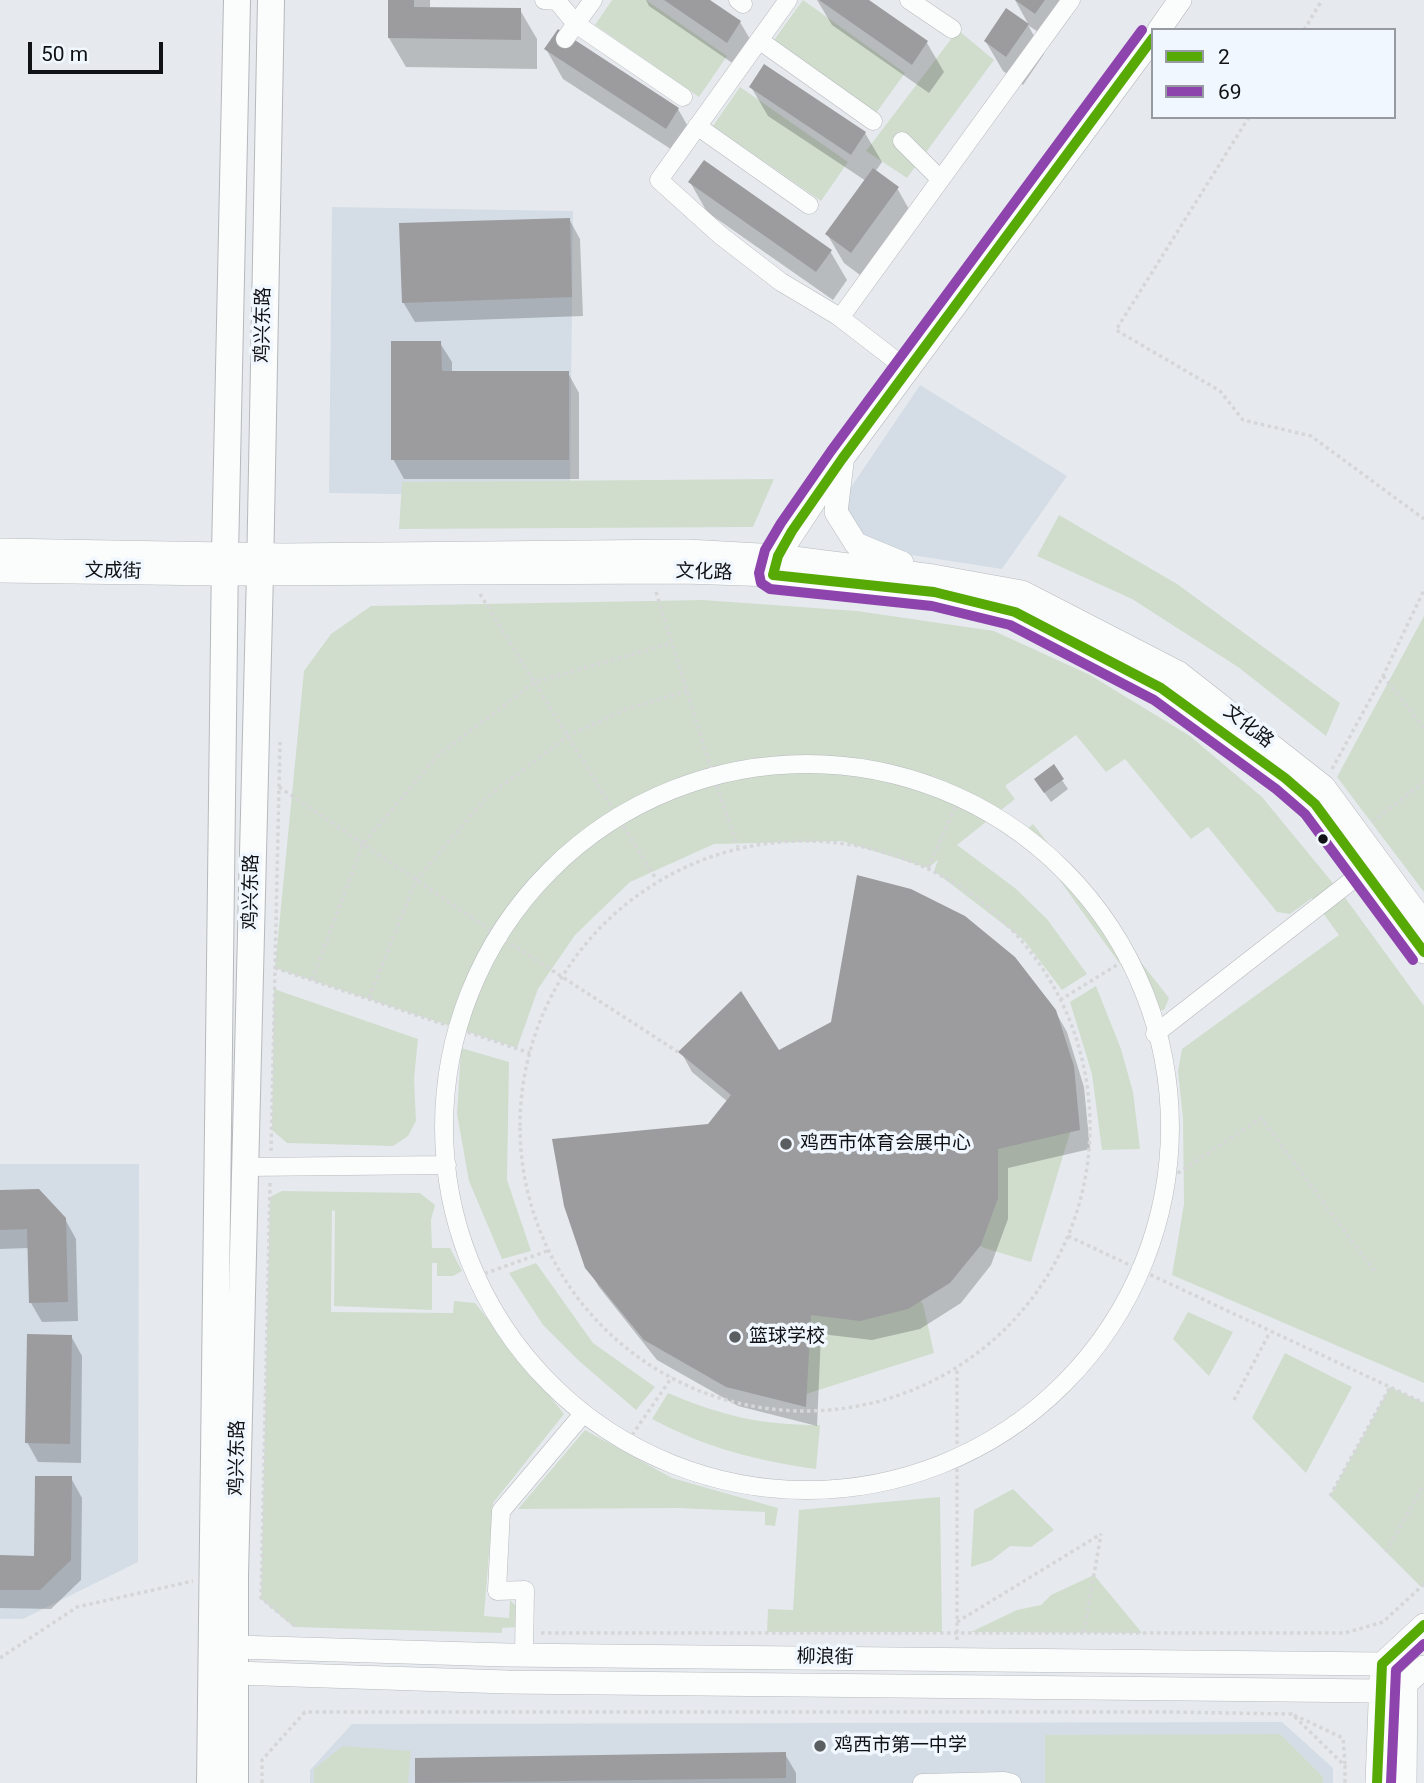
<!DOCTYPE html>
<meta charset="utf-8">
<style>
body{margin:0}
#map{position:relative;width:1424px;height:1783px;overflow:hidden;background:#e6eaee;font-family:Roboto,sans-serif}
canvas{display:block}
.legend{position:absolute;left:1151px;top:28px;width:245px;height:91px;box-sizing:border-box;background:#f1f7fe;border:2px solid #979ba1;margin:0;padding:9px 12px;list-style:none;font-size:21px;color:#101215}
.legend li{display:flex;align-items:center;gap:14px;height:35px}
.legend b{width:35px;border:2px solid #979ba1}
.scale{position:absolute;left:28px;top:42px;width:135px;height:32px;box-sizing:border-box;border:4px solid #101215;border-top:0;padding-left:9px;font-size:21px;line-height:24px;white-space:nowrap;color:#101215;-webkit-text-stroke:5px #f1f7fe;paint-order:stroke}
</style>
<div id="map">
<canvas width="1424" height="1783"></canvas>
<ul class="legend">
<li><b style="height:9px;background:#57aa06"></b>2</li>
<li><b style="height:9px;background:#8e44ad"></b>69</li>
</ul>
<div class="scale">50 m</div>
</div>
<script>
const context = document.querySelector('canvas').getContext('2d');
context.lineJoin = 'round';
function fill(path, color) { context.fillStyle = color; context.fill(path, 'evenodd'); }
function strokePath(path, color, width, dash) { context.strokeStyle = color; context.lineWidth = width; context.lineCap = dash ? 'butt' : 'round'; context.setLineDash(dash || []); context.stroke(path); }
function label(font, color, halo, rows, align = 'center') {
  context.font = font + ' Roboto,"Noto Sans SC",sans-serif'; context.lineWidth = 7; context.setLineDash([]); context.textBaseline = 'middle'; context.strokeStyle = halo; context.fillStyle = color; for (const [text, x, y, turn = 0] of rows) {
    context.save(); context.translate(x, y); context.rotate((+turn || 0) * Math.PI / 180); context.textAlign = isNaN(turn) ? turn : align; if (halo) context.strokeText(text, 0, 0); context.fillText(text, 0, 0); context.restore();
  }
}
fill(new Path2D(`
 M332 207 573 211 570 497 329 493Z
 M920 385 1067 476 1002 569 892 552 862 541 843 499Z
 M0 1164H139L138 1562 23 1619H0Z
 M1282 1722 1333 1768V1783H310V1770L352 1724Z`), '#d4dde6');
fill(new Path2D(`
 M612 0H646L727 56 699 97 595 25Z
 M803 0 905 73 876 113 774 40Z
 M958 30 994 60 907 178 866 151Z
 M740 87 848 162 821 201 713 126Z
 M774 479 753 527 399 529 402 482Z
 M1059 515 1177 584 1340 703 1326 736 1238 667 1132 599 1037 556Z
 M703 600 857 611 994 631 1090 675 1190 736 1262 797 1346 899 1424 1006V1383L1172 1275 1184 1204 1183 1119 1178 1071 1182 1049 1339 935 1312 898 1290 914 1277 912 1208 827 1191 839 1125 759 1106 772 1076 735 1005 786 1015 799 957 845 1015 888 1047 919 1087 974 1062 990 1024 940 934 871 938 860 928 868 842 841 714 844 630 882 575 935 538 989 517 1048 275 968 304 671 331 634 371 606Z
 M1424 616V892L1337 777Z
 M1033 824 1169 998 1164 1010H1153L1048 864 1017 837Z
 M1096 986 1121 1049 1133 1092 1140 1149 1102 1150 1092 1074 1070 1002Z
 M274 989 418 1039 414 1079 416 1121 408 1136 393 1146 287 1143 272 1130Z
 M461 1048 509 1062 507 1180 531 1251 502 1259 469 1181 457 1114Z
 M1072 1126 1031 1262 984 1248 948 1226 978 1132Z
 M282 1191 420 1193 435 1205 431 1220 432 1248H450L462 1271 453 1276H437V1263H432V1310L334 1306 335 1211 332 1210 331 1312 453 1313 454 1301 475 1303 564 1414 493 1503 484 1616 509 1618 510 1600 519 1609 518 1627 502 1628V1633L294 1627 261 1599 270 1197Z
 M536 1263 593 1343 655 1387 636 1410 578 1360 543 1325 509 1273Z
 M899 1273 923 1304 934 1353 797 1397 806 1302Z
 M1188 1312 1233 1332 1209 1376 1173 1339Z
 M1285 1353 1352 1387 1306 1473 1252 1418Z
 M1390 1387 1424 1403V1584L1421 1587 1330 1496Z
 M668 1393C722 1416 761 1425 820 1425L816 1469C757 1461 704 1447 652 1419Z
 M585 1430 672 1478 778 1508 775 1526 765 1525V1512L678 1508 518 1509Z
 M1013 1489 1054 1530 1031 1547 1010 1546 992 1560 971 1567 974 1510Z
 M940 1497 942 1632H767L768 1609 793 1610 799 1510Z
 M1094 1575 1142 1633 971 1632 1017 1610 1041 1605 1051 1595Z
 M1280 1734 1323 1777V1783H1045V1735Z
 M343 1746 411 1751 408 1783H314V1769Z`), '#d0ddcd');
fill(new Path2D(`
 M390 0H430V9L520 10 537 39V69L406 67 389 38Z
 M646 0H707L740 22 757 51 744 71 649 6Z
 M817 0H866L927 43 944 72 929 93 832 25Z
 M1015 0H1061L1071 16 1052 42 1028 25 1044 54 1023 85 1003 71 986 42 1007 11 1030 27Z
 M546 49 678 109 695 139 683 157 563 79Z
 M751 87 865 133 882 162 875 172 897 188 914 218 868 281 844 263 827 234 866 181 768 116Z
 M690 182 830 251 847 280 833 300 707 212Z
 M569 219 580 239 583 316 415 322 403 302Z
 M440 343 452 362V373H568L579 393V479H404L393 459Z
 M1053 767 1068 789 1051 802 1041 788Z
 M1055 1011 1067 1032 1084 1087 1090 1149 1008 1168V1219L991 1265 961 1303 920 1329 872 1340 821 1334 817 1426 738 1406 657 1360 599 1287 587 1267 728 1102 692 1072 681 1052 778 1053Z
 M0 1191 65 1219 76 1239 78 1321 42 1322 31 1303 29 1248 0 1249Z
 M71 1336 82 1356 81 1463 38 1462 27 1442Z
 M71 1478 82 1498 81 1580 51 1609 0 1608V1557L35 1558Z
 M785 1754 796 1773V1783H417L416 1759Z`), '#0003');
fill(new Path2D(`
 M388 0H414V7L521 8V40L388 38Z
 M664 0H710L741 21 727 43Z
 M819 0H869L928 41 912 65Z
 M1015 0H1045L1035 14Z
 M1006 8 1029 24 1006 57 984 41Z
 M558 29 679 108 666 129 544 49Z
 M764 64 866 132 851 155 749 87Z
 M704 160 832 250 816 272 688 182Z
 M873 168 899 187 851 253 825 234Z
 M570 218 572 297 402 303 399 223Z
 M391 341H441L442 371H569V460H391Z
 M1054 764 1064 779 1044 793 1034 779Z
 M857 875 911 889 965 916 1015 957 1056 1010 1074 1066 1080 1130 998 1149V1198L981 1245 950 1283 908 1309 860 1321 811 1315 806 1407 726 1387 644 1340 585 1268 564 1206 552 1139 708 1124 731 1095 678 1052 741 991 779 1050 831 1022Z
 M39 1189 66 1218 68 1302 29 1303 27 1229 0 1230V1190Z
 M27 1334 72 1335 70 1444 25 1443Z
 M35 1476H72L71 1560 40 1590H0V1555L34 1556Z
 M786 1752V1778L415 1783V1758Z`), '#9c9c9f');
const minor = new Path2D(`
 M544 0 557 1 576 24 683 97
 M738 0 743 4
 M788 0 659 180 720 235 781 282 838 316 908 370
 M909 0 952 29
 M565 39 593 0
 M759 40 873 121
 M697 126 809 205
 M902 141 940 179
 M840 318 1071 0
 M444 1127a363 363 0 1 1 726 0a363 363 0 1 1-726 0Z
 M1155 1034 1364 871
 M245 1167 447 1165
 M524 1655 525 1590 497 1591 501 1511 583 1414
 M922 1783 1004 1781 1012 1783`);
const major = new Path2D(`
 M1159 30 1180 0
 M842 463 836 512 856 544 902 563
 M0 550 283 555 687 551 778 556 933 576 1022 592 1179 673 1324 787 1424 923
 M778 556 842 459 1153 38
 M0 571 219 574 685 572 773 575 934 592 1015 612 1161 688 1285 778 1315 804 1424 952
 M218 1654 235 1647 507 1655 1382 1664 1424 1625
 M220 1662 235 1673 507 1682 1380 1691 1406 1684 1424 1667
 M1377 1783 1381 1678
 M1405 1783 1406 1684`);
const highway = new Path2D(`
 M210 1783 225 554 237 0
 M235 1783V1575L260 573 271 0`);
strokePath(minor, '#b6b9bc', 19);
strokePath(major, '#b6b9bc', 24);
strokePath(highway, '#b6b9bc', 28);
strokePath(new Path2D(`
 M1304 30 1322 0
 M1249 117 1116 330 1220 391 1243 420 1311 436 1424 519
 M656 592 713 775 738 847
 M480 594 656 879
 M1383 676 1424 728
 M1332 769 1383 676 1424 590
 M279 787 499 936 678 1052
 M1372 822 1424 782
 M520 1126a285 285 0 1 1 570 0a285 285 0 1 1-570 0Z
 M928 868 960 797
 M275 968 530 1053
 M312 980 363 844 437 756 535 682 672 643
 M369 998 416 880 487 797 568 736 624 710 687 691
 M1060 1000 1130 957
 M271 1151 280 742
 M1166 1181 1261 1118 1375 1272
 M270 1183 261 1598 296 1627
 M1068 1236 1424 1403
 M478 1276 550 1250
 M1234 1400 1270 1332
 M628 1441 672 1377
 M1330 1496 1390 1387
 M1386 1552 1424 1484
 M957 1622 1101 1534
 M1084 1632 1101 1534
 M541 1633H1345L1383 1622 1424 1584
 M957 1640V1369
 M0 1658 77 1607 193 1581
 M1294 1715 1343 1738 1345 1764
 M262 1783V1760L305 1712H1168L1292 1714 1345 1766V1783`), '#d5d6d8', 3.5, [3.5, 3.5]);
strokePath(minor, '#fbfcfc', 18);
strokePath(major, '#fbfcfc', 23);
strokePath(highway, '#fbfcfc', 26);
strokePath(new Path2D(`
 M1153 38 842 459 792 531 778 556 773 575 934 592 1015 612 1161 688 1285 778 1315 804 1424 952
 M1377 1783 1382 1664 1424 1625`), '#57aa06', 10);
strokePath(new Path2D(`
 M1142 30 831 451 781 523 765 550 759 573 761 583 770 589 932 606 1010 625 1154 700 1276 789 1305 814 1413 960
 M1391 1783 1396 1670 1424 1644`), '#8e44ad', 10);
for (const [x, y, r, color] of [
 [1323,839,6,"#101215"],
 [786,1144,7,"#5b5e61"],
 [735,1337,7,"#5b5e61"],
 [820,1746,7,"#5b5e61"]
]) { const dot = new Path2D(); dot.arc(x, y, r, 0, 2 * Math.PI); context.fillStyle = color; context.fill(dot); strokePath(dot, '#f1f7fe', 2.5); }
label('19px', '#101215', '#f1f7fe', [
 ["鸡兴东路",264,325,-89],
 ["文成街",113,572,1],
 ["文化路",704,573,2],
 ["文化路",1248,727,38],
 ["鸡兴东路",252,892,-89],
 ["鸡兴东路",238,1458,-89],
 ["柳浪街",825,1658,1]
]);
label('19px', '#101215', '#f1f7fe', [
 ["鸡西市体育会展中心",800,1144],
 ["篮球学校",749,1337],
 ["鸡西市第一中学",834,1746]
], 'left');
</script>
